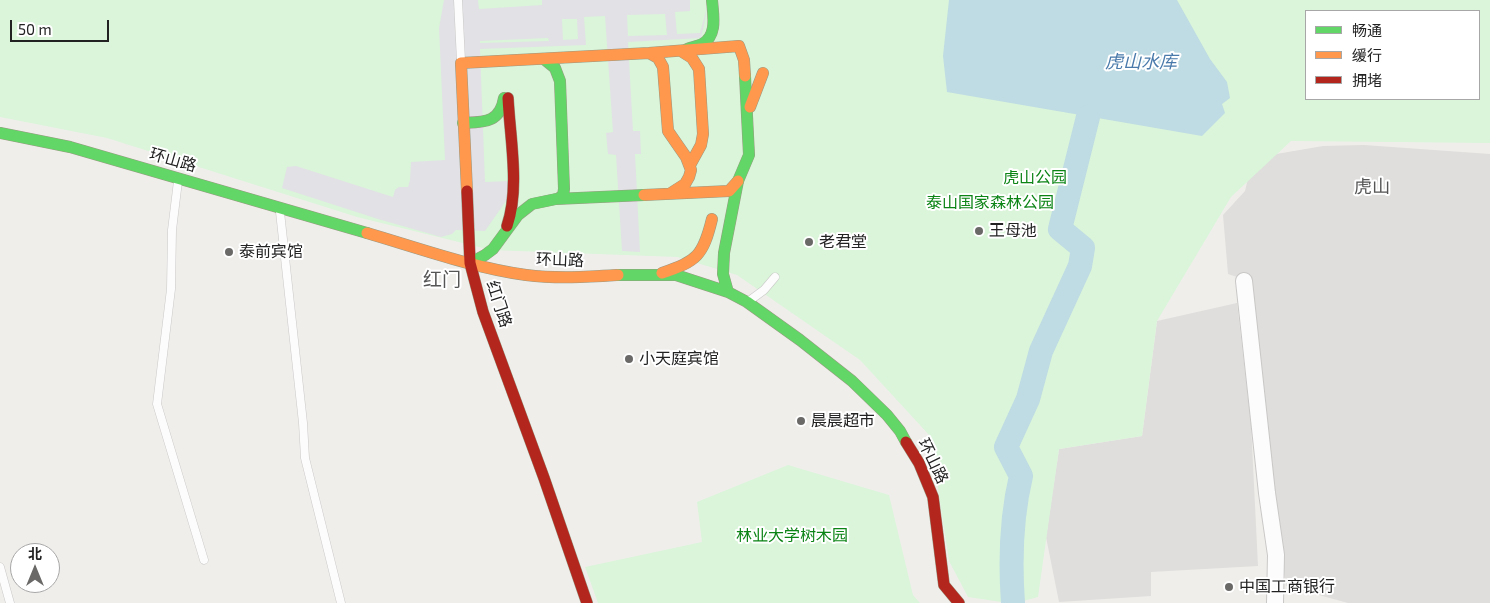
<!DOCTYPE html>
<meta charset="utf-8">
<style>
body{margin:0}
#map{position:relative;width:1490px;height:603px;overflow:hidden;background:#f0eeeb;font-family:"Exo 2","Noto Sans SC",sans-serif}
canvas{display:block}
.legend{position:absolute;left:1305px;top:10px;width:175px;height:90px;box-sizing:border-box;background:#fff;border:1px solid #a7a7a7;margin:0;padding:6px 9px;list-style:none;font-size:15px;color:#222}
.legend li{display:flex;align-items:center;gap:10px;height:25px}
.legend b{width:25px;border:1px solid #a7a7a7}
.north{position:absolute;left:10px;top:543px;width:50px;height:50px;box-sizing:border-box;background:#fff;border:1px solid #a7a7a7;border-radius:50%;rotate:0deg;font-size:14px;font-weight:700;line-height:20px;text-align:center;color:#222}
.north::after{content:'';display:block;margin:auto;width:18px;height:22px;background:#6a6968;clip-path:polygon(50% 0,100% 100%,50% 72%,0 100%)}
.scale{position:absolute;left:10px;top:20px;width:99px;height:22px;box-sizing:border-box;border:2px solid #222;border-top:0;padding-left:6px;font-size:15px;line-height:18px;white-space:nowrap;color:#222;-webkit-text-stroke:4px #fff;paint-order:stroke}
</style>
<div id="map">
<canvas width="1490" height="603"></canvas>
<ul class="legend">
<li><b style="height:6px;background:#63d668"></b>畅通</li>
<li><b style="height:6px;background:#ff974d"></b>缓行</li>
<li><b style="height:6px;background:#b3261e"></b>拥堵</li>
</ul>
<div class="north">北</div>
<div class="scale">50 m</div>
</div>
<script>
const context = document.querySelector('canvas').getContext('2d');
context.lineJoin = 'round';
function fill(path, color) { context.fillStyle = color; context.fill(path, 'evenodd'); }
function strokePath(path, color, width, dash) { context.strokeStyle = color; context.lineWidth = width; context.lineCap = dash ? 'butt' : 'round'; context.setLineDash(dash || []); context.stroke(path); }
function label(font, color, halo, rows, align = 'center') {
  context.font = font + ' "Exo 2","Noto Sans SC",sans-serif'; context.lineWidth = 4; context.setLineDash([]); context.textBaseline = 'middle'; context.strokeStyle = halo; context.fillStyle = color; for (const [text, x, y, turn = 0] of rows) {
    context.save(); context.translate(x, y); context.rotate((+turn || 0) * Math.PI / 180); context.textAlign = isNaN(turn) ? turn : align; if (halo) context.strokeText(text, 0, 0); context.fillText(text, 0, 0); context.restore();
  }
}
fill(new Path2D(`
 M1364 145 1490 154V603H1348L1286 586 1249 281 1228 274 1223 215 1245 191 1253 158 1323 146Z
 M1237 303 1251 424 1258 566 1151 572V596L1059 602 1046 537 1059 449 1142 436 1157 321Z`), '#dfdedc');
fill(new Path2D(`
 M0 0H1490V143L1291 141 1231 197 1157 321 1142 436 1059 449 1038 597 1016 603H1008L968 597 949 561 930 436 860 360 737 275 677 257 491 250 357 217 107 138 0 117ZM1306 11H1479V99H1306Z
 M788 465 889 495 913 595 920 603H598L585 567 702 542 697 502Z`), '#daf5da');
fill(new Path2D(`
 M444 0H478L479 9 542 5V0H690V11L675 12 677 34 700 33 709 0 701 38 628 42 633 131H640L641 154H635L640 252 622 251 616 155 608 154 606 133 613 132 605 16 584 17 586 45 480 49 485 182 509 181 508 198 485 231 456 230 452 234 441 237 378 219 282 188 287 167 296 166 393 197 395 190 399 187H408L410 180 411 162 445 160 439 28ZM665 14 667 35 628 36 627 15ZM562 19H577L578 39 563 40ZM548 38 549 41 480 43V41Z`), '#e2e1e5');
fill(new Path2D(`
 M949 0H1177L1210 59 1227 82 1230 98 1222 104 1225 113 1202 136 947 92 943 56Z`), '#bfdbe3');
strokePath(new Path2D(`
 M1013 603C1010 561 1011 518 1021 476L1006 447 1028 399 1041 351 1080 266 1083 248 1060 229 1088 117`), '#bfdbe3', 24);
const lane = new Path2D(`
 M458 0 461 61
 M178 181 172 230 171 289 157 404 204 560
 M280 212 303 423 305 458 341 603
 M749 301 764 290 775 277
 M0 567 10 603`);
const street = new Path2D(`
 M1244 281 1267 493 1276 555 1275 603`);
const fast = new Path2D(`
 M687 49C692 47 698 46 702 44 718 36 713 14 712 0
 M544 59 555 68 560 81 564 189 563 195 558 199
 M463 123C484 122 500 123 504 98
 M0 133 70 147 367 233
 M470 263 485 255 493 249 518 215 532 204 556 199 644 195
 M618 275H676L728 292 747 302 800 340 852 381 887 415 900 431 906 442
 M728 292 723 274 724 253 738 181 749 155 745 76`);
const slow = new Path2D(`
 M681 51 692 58 699 69 703 134 701 145 690 165
 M649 53 658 58 663 67 668 131 686 157 691 170 689 177 685 184 671 193
 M750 107 763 73
 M467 191 461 63 649 53 739 46 744 60 745 76
 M644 195 729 191 738 181
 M367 233C418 248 474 268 526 275 557 279 587 277 618 275
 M662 273C697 261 703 256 712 219`);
const jam = new Path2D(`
 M467 191 470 263 483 312 544 478 587 603
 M507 226C520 188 510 138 508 98
 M906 442 919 463 933 497 944 585 959 603`);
strokePath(lane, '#c9c8c7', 9);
strokePath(street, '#c9c8c7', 18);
strokePath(fast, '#999a82', 12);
strokePath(slow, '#999a82', 12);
strokePath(jam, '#999a82', 12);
strokePath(lane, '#fdfcfc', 8);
strokePath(street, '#fdfcfc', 16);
strokePath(fast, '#63d668', 11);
strokePath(slow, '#ff974d', 11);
strokePath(jam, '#b3261e', 11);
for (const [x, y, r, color] of [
 [979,231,5,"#6a6968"],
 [809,242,5,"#6a6968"],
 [229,252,5,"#6a6968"],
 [629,359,5,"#6a6968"],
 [801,421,5,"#6a6968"],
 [1229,587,5,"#6a6968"]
]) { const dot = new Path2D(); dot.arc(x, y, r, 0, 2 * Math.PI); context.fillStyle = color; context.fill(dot); strokePath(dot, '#fff', 2); }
label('16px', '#222', '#fff', [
 ["环山路",173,160,16],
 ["环山路",560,260,2],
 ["红门路",499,304,72],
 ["环山路",933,461,64]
]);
label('16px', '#0c8416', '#fff', [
 ["虎山公园",1035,178],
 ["泰山国家森林公园",990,203],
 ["林业大学树木园",792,536]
]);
label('16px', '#222', '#fff', [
 ["王母池",989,231],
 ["老君堂",819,242],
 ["泰前宾馆",239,252],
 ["小天庭宾馆",639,359],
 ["晨晨超市",811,421],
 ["中国工商银行",1239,587]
], 'left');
label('italic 18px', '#4a7aab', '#fff', [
 ["虎山水库",1141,62]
]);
label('18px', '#555', '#fff', [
 ["虎山",1372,187]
]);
label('19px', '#555', '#fff', [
 ["红门",442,280]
]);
</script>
